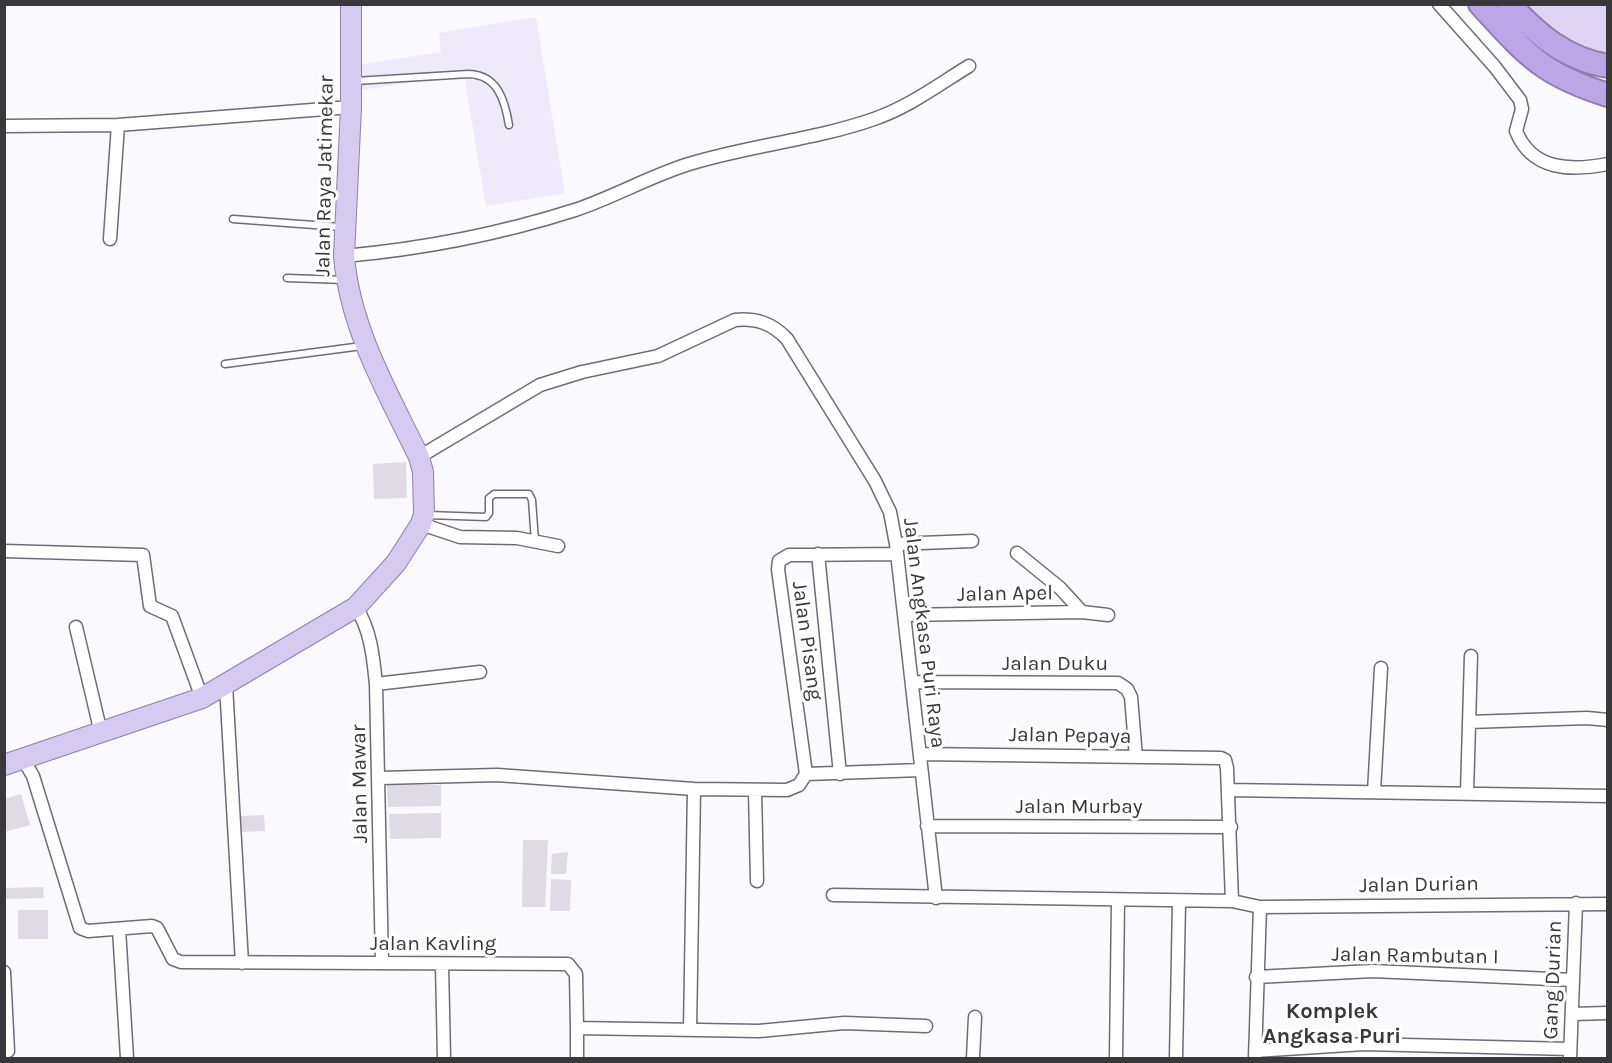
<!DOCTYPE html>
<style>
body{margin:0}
#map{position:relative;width:1612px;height:1063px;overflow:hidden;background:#faf9fe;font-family:Karla,sans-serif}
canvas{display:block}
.frame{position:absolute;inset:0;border:6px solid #39383b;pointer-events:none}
</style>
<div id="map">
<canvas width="1612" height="1063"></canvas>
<div class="frame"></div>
</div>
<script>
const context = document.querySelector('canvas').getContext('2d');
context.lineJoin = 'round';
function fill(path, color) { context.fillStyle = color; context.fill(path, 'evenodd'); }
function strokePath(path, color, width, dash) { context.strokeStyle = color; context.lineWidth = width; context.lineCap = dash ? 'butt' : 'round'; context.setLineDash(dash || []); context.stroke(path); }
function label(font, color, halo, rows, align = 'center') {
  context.font = font + ' Karla,sans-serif'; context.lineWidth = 6; context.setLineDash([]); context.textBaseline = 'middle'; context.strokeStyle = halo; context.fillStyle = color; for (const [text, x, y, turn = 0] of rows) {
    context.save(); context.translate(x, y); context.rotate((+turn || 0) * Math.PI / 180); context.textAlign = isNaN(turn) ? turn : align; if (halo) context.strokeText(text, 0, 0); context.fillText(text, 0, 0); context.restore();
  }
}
fill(new Path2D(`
 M536 17 565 193 486 206 464 74 356 91 352 66 441 52 439 33Z`), '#efeafa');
fill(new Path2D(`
 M1524 5H1607V60L1569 46Z`), '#dfd5f3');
fill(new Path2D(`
 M406 462 407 498 374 499 373 464Z
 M387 785H441V806L388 807Z
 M21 794 30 825 4 832V799Z
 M441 813V838L390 839 389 814Z
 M264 815 265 831 240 832 239 816Z
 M523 840H548L545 907H522Z
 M568 852 566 874H551L552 854Z
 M551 879 571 880 570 911H550Z
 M43 887 44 898 4 899V888Z
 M18 910H48V939H18Z`), '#dedbe4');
const service = new Path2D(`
 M355 81 469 74C498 75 505 101 509 125
 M233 219 341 227
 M287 278 345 280
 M225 364 362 346
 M427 515 486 517 489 513V498L494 494H529L532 500 535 541`);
const minor = new Path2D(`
 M1439 4 1495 67 1520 100 1522 109 1516 131C1532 171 1571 171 1608 164
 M4 126 118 125 351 107
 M110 239 118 125
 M344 256C422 249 500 234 575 210 614 197 650 176 689 164 750 145 814 140 874 119 909 107 938 85 969 66
 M419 457 540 385 582 372 658 356 735 320C756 318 772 323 787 339L875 481 890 512 896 544 936 898
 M421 524 460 537 517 538 558 546
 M896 544 972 541
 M4 551 143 555 150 606 172 616 202 698
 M1017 553 1060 588 1082 612
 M818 554 840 774
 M356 607C371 631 373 656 376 684L382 963
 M904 615 1082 612 1108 615
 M76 627 101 733
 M912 682 1118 683 1127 689 1131 697 1136 757
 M376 684 480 672
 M226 685 242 963
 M1469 722 1587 718 1608 720
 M920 754 1221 758 1225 760 1227 768 1232 901
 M23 759 33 776 80 928 88 931 152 926 157 928 173 959 181 962 568 964 576 974 577 1028 759 1031 844 1023 926 1026
 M806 774 921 770
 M380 778 497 775 694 789 787 790 799 785 806 774 778 569 779 561 789 555 897 554
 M755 790 757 881
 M1228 790 1608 796
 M1374 792 1381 668
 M1467 793 1471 656
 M927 826 1231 827
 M833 895 1232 901 1260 907 1608 904
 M119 929 127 1058
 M442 965 444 1058
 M4 972 8 1051
 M1256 977 1373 971 1573 980
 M1572 1014 1608 1013
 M690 1030 694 789
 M1255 1051 1364 1044 1570 1049
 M577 1058V1028
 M973 1058 975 1017
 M1116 1058 1118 901
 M1176 1058 1179 902
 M1255 1058 1260 907
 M1570 1058 1576 903`);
const primary = new Path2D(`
 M4 765 202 698 356 607 396 563 421 524 424 514 423 472 419 457C388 393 350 329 344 256L351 107V4`);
const motorway = new Path2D(`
 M1480 4C1526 54 1541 74 1608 95
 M1509 4C1537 34 1565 59 1608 66`);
strokePath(service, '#6f6c74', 9);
strokePath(minor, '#6f6c74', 15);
strokePath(primary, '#8f80ab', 22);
strokePath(motorway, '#8f80ab', 26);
strokePath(service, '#fff', 6);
strokePath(minor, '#fff', 12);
strokePath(primary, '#d7caf1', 20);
strokePath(motorway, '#bda6e8', 22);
label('21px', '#39383b', '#fff', [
 ["Jalan Raya Jatimekar",325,176,-89],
 ["Jalan Apel",1005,594,-1],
 ["Jalan Angkasa Puri Raya",924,633,83],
 ["Jalan Pisang",807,641,82],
 ["Jalan Duku",1055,664],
 ["Jalan Pepaya",1070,736,1],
 ["Jalan Mawar",360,784,-91],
 ["Jalan Murbay",1079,807],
 ["Jalan Durian",1419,885,-1],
 ["Jalan Kavling",433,944],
 ["Jalan Rambutan I",1415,956,1],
 ["Gang Durian",1553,980,-88]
]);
label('bold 22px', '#39383b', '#fff', [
 ["Komplek",1332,1012],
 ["Angkasa Puri",1332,1037]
]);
</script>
